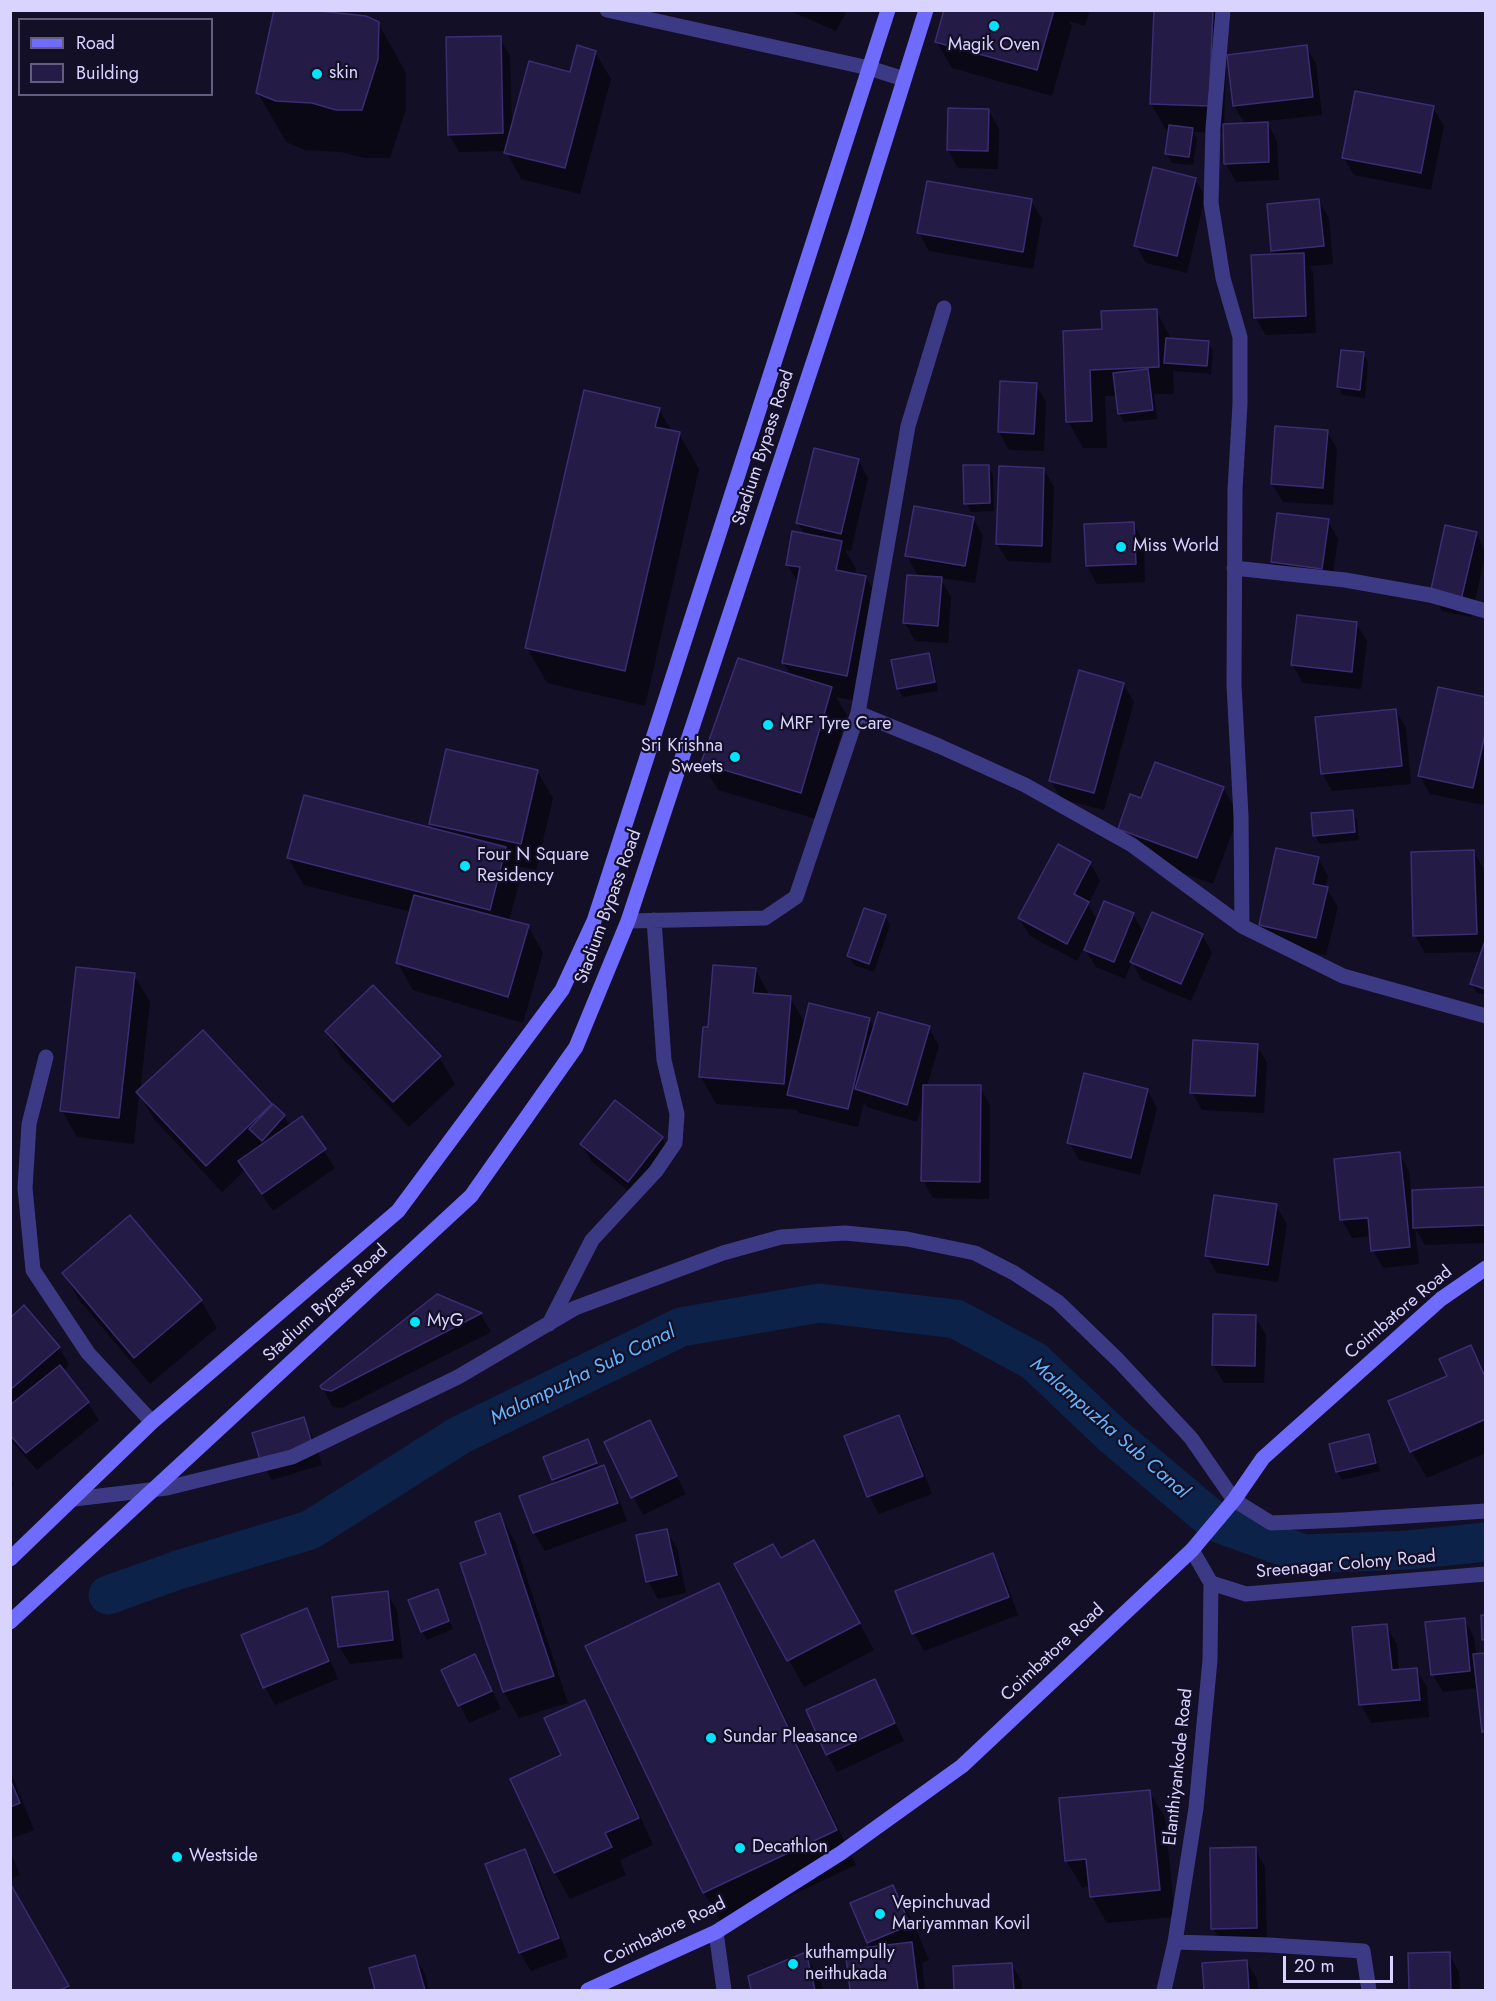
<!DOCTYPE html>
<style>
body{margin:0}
#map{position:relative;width:1496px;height:2001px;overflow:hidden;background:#130f26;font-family:Jost,sans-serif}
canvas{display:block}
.frame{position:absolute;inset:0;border:12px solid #d9d4ff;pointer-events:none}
.legend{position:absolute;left:18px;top:18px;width:195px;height:78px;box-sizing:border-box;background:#130f26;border:2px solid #625e7d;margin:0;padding:8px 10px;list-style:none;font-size:18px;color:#d9d4ff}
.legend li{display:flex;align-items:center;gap:12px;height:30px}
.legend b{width:30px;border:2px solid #625e7d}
.scale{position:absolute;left:1283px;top:1956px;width:110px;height:27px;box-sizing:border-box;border:3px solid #d9d4ff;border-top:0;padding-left:8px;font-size:18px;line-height:21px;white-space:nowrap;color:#d9d4ff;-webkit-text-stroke:4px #130f26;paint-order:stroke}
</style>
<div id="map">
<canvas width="1496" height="2001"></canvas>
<div class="frame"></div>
<ul class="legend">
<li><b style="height:8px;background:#6f6bff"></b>Road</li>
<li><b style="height:16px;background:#241b47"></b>Building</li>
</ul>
<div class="scale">20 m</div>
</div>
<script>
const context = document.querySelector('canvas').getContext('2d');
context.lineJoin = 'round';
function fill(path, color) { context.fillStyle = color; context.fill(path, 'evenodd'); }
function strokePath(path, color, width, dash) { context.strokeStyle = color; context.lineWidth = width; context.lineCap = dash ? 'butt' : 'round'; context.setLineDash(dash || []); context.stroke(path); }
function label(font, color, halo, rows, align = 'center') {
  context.font = font + ' Jost,sans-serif'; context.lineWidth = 4.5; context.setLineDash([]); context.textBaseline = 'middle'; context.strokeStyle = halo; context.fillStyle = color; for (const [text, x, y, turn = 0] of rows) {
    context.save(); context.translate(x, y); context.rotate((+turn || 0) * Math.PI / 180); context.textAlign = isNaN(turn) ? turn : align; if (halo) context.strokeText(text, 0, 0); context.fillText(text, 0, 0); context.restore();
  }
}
fill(new Path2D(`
 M788 10H847L836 31Z
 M945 10H1090L1085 26 1069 21 1072 26 1052 96 952 68 936 41Z
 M1155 10H1228L1224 125 1245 124 1234 106 1229 56 1306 46 1316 64 1322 115 1266 121 1277 141 1279 180 1236 182 1226 164 1225 133 1193 132 1197 138 1193 165 1172 163 1167 154 1170 131H1167L1151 104Z
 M378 23 406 73V109L390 158H365L341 152 305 150 286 142 258 93Z
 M500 38 510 56 512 127 595 52 611 79 580 194 521 179 506 151 459 152 449 134Z
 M1433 108 1444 126 1431 190 1354 175 1343 157Z
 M989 111 999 129 998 169 958 168 948 150Z
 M1195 179 1205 197 1187 273 1146 263 1136 245Z
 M1318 200 1329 218 1333 264 1310 266 1313 273 1316 333 1266 335 1255 317 1275 256 1272 251Z
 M1031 201 1042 219 1033 269 929 251 919 233Z
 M1156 311 1172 340 1208 342 1213 351 1211 374 1173 371 1174 394H1154L1157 419 1124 422 1119 413 1117 396H1105L1107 448H1083L1068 421 1104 331Z
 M1363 354 1368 362 1365 398 1343 395 1338 387Z
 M1036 385 1046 402 1044 451 1009 450 999 432Z
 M659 409 672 432 679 434 699 469 645 706 547 683 527 648Z
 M1327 431 1337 449 1333 505 1283 502 1272 484Z
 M858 460 868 478 851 551 845 550 856 569 855 575 866 577 881 604 862 702 836 697 847 715 816 819 718 790 702 763 791 675 783 663 799 584 787 564 805 535 798 523Z
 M988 466 993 475 994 511 971 512 966 503Z
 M1044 469 1054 487 1051 563 1008 561 997 544Z
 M973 518 983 536 975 583 940 578 951 597 948 643 915 641 905 623 928 576 917 574 907 556Z
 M1328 521 1338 539 1331 586 1283 580 1272 562Z
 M1133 524 1144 542 1145 582 1097 584 1087 566Z
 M1476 533 1486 553 1471 617 1442 611 1431 593Z
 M1356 623 1367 641 1361 689 1303 683 1293 665Z
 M928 655 933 663 938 691 903 697 898 689Z
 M1123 684 1134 702 1104 810 1061 799 1051 781Z
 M1486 699V792L1483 805 1430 794 1420 776Z
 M1396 711 1406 728 1411 784 1332 791 1322 773Z
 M537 771 553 798 536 870 516 866 521 875 509 921 528 926 543 953 523 1023 413 990 398 963 411 912 304 885 288 858 433 829 430 824Z
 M1223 788 1239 815 1213 884 1135 855 1119 829Z
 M1352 811 1357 820 1359 840 1320 844 1315 835Z
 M1473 851 1484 869 1486 987 1477 985V988L1486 991V995L1477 993 1472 984 1483 952 1425 953 1415 935Z
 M1318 858 1328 876 1325 888 1327 889 1338 907 1326 955 1271 943 1261 925Z
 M1090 863 1100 881 1088 904 1097 920 1104 903 1133 914 1144 933 1202 935 1212 953 1191 1001 1142 980 1132 962 1125 979 1096 967 1084 948 1077 961 1030 936 1019 918Z
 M885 917 890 925 874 972 854 965 849 956Z
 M755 969 770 996 790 998 806 1024 869 1019 875 1028H929L939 1046 927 1086 980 1087 990 1105 989 1199 933 1198 923 1180V1100L917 1122 867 1107 864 1102 858 1127 799 1113 797 1110 716 1104 701 1077 709 1029Z
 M134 975 150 1002 140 1091 203 1032 272 1107 284 1116 290 1126 302 1118 335 1168 273 1211 245 1170 222 1192 154 1119 139 1094 134 1144 77 1137 62 1111Z
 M327 1031 439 1057 455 1084 409 1127 342 1058Z
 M1257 1045 1267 1063 1264 1113 1202 1110 1192 1092Z
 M1147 1090 1157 1108 1140 1175 1079 1160 1069 1142Z
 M616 1102 662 1138 672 1156 639 1199 592 1162 582 1145Z
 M1399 1153 1409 1171 1411 1191 1484 1188 1486 1192V1243L1425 1245 1415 1228 1419 1264 1383 1268 1373 1250 1371 1236 1352 1238 1342 1220Z
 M1276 1206 1287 1224 1278 1282 1217 1273 1206 1255Z
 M130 1217 201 1301 217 1328 150 1384 79 1300 64 1273Z
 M437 1296 481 1315 491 1332 342 1408 333 1407 322 1387Z
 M1255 1317 1266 1335 1264 1383H1224L1213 1365Z
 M10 1320 59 1347 69 1365 63 1371 88 1403 99 1420 37 1470 10 1439Z
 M1470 1347 1486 1373V1453L1427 1478 1411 1451Z
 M899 1417 909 1435 932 1494 879 1514 869 1496Z
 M303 1419 313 1437 322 1465 272 1480 262 1462Z
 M649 1422 686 1494 643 1515 606 1442Z
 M1368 1436 1373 1444 1380 1471 1342 1480 1337 1472 1331 1445Z
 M592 1449 599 1469 604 1467 614 1485 627 1521 545 1551 534 1533 521 1496 556 1484 544 1458Z
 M10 1478 14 1485 10 1488Z
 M500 1515 515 1542 568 1703 519 1718 504 1692 488 1555Z
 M666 1531 677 1548 686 1593 658 1599 648 1581Z
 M992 1555 1003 1573 1018 1615 924 1651 914 1633Z
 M781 1560 829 1568 874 1650 804 1687 736 1565Z
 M718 1585 738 1620 856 1865 724 1927 704 1893 587 1647Z
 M437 1591 453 1629 427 1640 422 1631Z
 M387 1593 397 1610 403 1658 350 1664 339 1646Z
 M306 1609 316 1627 338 1679 275 1705 265 1687Z
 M1464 1619 1474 1637 1476 1655 1486 1654V1734L1479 1688 1443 1692 1432 1674Z
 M1386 1626 1397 1644 1399 1671 1416 1669 1427 1687 1429 1717 1371 1723 1361 1705Z
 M475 1656 501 1709 469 1723 443 1671Z
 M875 1681 904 1741 837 1772 827 1754Z
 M584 1702 600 1728 653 1845 620 1860 626 1875 570 1899 555 1873 512 1779 563 1756Z
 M10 1770 34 1830 10 1839Z
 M1149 1791 1165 1818 1175 1917 1107 1923 1092 1897 1091 1886 1082 1887 1066 1860Z
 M1255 1849 1265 1867 1267 1946H1223L1213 1928Z
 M10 1850 20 1875 10 1879Z
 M525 1850 535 1868 568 1957 531 1971 520 1953 487 1864Z
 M10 1886 70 1990H10Z
 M893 1887 913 1922 929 1960 922 1963 925 1990H852L847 1951 872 1948 868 1942Z
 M805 1954 821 1981 823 1990H753L750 1977Z
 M1449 1954 1459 1972 1460 1990H1410V1955Z
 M414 1956 425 1974 429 1990H377L370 1969Z
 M1246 1961 1257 1979 1258 1990H1205L1203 1964Z
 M1011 1964 1022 1982V1990H955L954 1967Z`), '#0007');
strokePath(new Path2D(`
 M108 1595 178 1570 310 1530 460 1435 681 1327 819 1303 956 1319 1034 1361 1112 1435 1215 1522 1304 1554 1408 1550 1486 1542`), '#0c2248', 39);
const building = new Path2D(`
 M274 10H310L366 16 379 22 378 59 362 110H336L312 103 276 101 256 93Z
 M944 10H1054L1037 70 935 42Z
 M1154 10H1213L1209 106 1150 104Z
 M501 36 503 133 448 135 446 37Z
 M577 45 596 51 565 168 504 153 529 61 570 72Z
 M1307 45 1313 97 1233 106 1227 55Z
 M1355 91 1434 106 1421 173 1342 158Z
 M948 108 989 109 988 151 947 150Z
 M1268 122 1269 162 1224 164 1223 124Z
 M1169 125 1193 128 1189 157 1165 154Z
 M1153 167 1196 178 1177 256 1134 246Z
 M927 181 1032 199 1023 252 917 233Z
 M1319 199 1324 246 1271 251 1267 204Z
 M1304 253 1306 316 1254 318 1251 255Z
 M1157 309 1159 367 1090 370 1092 421 1066 422 1063 331 1102 329 1101 311Z
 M1166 338 1209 341 1207 366 1164 363Z
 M1341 350 1364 352 1360 390 1337 387Z
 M1148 369 1153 410 1118 414 1113 373Z
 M1000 381 1037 383 1034 434 998 432Z
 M584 390 660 408 655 427 680 432 625 671 525 648Z
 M1275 426 1328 430 1323 488 1271 484Z
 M814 448 859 459 841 534 796 523Z
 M963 465H989L990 503 964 504Z
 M999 466 1044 468 1042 546 996 544Z
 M914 506 974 517 965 566 905 556Z
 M1277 513 1329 519 1322 569 1271 562Z
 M1134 522 1136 564 1086 566 1084 524Z
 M1445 525 1477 532 1461 600 1430 594Z
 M792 531 842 541 836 570 866 576 847 676 782 663 800 567 786 565Z
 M907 575 942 577 938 626 903 623Z
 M1297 615 1357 622 1352 672 1291 665Z
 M929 653 935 682 897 689 891 660Z
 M738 658 832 687 801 793 701 763Z
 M1079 670 1124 683 1094 793 1049 781Z
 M1438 687 1486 697V730L1473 788 1418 776Z
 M1396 709 1402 766 1321 774 1315 717Z
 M446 749 538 770 521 844 429 824Z
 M1155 762 1224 787 1197 858 1118 829 1130 794 1141 798Z
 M304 795 506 847 490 910 287 858Z
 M1353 810 1355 832 1313 836 1311 813Z
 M1058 844 1091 862 1074 894 1089 902 1067 944 1018 918Z
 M1276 848 1319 857 1313 884 1328 887 1316 938 1259 925Z
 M1474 850 1477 934 1413 936 1411 852Z
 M414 895 529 925 508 997 396 963Z
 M1104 901 1134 913 1114 962 1084 950Z
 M864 908 886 915 869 964 847 956Z
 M1152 912 1203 934 1181 984 1130 962Z
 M1486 938V989L1470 984Z
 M713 965 756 968 753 993 791 996 784 1084 699 1077 703 1027H708Z
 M76 967 135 973 119 1118 60 1111Z
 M373 985 441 1056 393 1102 325 1031Z
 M809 1003 870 1018 848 1109 787 1095Z
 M878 1012 930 1026 907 1105 855 1089Z
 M203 1030 272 1104 206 1166 136 1092Z
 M1193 1040 1258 1044 1255 1096 1190 1093Z
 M1084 1073 1148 1089 1131 1158 1067 1143Z
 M923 1085H981L980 1182 921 1181Z
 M615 1100 663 1137 628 1182 580 1144Z
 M273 1104 285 1115 262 1141 249 1129Z
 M302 1116 326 1149 262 1194 238 1161Z
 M1400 1152 1410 1247 1371 1251 1368 1218 1340 1220 1334 1159Z
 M1485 1187 1486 1225 1413 1228 1412 1190Z
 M1214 1195 1277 1204 1268 1265 1205 1256Z
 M130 1215 202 1300 134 1358 62 1273Z
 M437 1294 482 1313 331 1391 322 1389 320 1386Z
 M24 1305 60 1347 10 1390V1318Z
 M1213 1314 1256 1315 1255 1366 1212 1365Z
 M1471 1345 1486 1379V1419L1410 1452 1388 1401 1447 1376 1439 1359Z
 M60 1365 89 1402 26 1453 10 1435V1405Z
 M899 1415 923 1476 867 1497 844 1436Z
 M304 1417 313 1447 261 1463 252 1433Z
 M650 1420 677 1476 631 1498 604 1442Z
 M1369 1434 1376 1463 1336 1472 1329 1444Z
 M588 1439 597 1463 552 1480 543 1457Z
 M604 1465 618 1503 533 1533 519 1496Z
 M500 1513 554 1676 503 1692 460 1563 486 1554 475 1522Z
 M667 1529 677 1575 646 1582 636 1535Z
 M814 1540 860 1623 787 1661 734 1564 773 1544 781 1558Z
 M993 1553 1009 1597 912 1634 895 1591Z
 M719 1583 837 1830 703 1893 585 1646Z
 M438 1589 449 1621 421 1632 408 1600Z
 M388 1591 393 1640 338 1647 332 1597Z
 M307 1608 329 1661 263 1688 241 1635Z
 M1481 1615H1486V1639L1482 1640Z
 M1465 1618 1470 1671 1431 1675 1425 1622Z
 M1387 1624 1392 1670 1417 1668 1420 1700 1359 1705 1352 1627Z
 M1486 1653V1731L1482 1732 1473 1654Z
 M475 1654 492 1691 458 1706 441 1670Z
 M875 1679 895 1723 826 1755 806 1710Z
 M585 1700 639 1818 605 1833 612 1847 554 1873 510 1779 561 1755 544 1718Z
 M10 1779 20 1803 10 1807Z
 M1150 1790 1160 1890 1090 1897 1086 1859 1065 1861 1059 1798Z
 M1256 1847 1257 1928 1211 1929 1210 1848Z
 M525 1849 559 1938 519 1953 485 1864Z
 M10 1883 69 1986 60 1990H10Z
 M893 1885 910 1925 867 1943 850 1903Z
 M912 1942 918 1990H850L845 1950Z
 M806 1952 815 1990H751L748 1976Z
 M1450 1952 1451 1990H1409L1408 1953Z
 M415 1955 425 1990H375L369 1968Z
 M1247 1960 1249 1990H1204L1202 1963Z
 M1012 1963 1014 1990H954L953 1966Z`);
fill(building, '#241b47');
strokePath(building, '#3b2d73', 1.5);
strokePath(new Path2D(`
 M607 10 869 68 904 79
 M1223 10 1213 128 1211 203 1223 278 1240 337V404L1235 490 1234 685 1241 816 1242 926
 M1234 568 1345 580 1430 595 1486 611
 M858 713 939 746 1025 785 1132 845 1242 926 1343 976 1486 1016
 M628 921 765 918 796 897 858 713 908 426 944 308
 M46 1057 29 1124 25 1188 33 1270 88 1353 152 1422
 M549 1324 592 1240 656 1171 675 1143 677 1114 664 1060 654 920
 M74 1499 167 1488 292 1457 458 1377 575 1308 723 1253 781 1237 845 1233 907 1239 975 1253 1014 1273 1058 1302 1118 1360 1191 1438 1234 1500 1271 1523 1343 1520 1486 1511
 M1211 1583 1246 1594 1486 1574
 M716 1932 724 1990
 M1175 1942 1269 1945 1363 1951 1369 1990
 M1164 1990 1175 1942 1196 1808 1210 1660 1211 1583 1192 1550`), '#3d3a85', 15);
strokePath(new Path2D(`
 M10 1559 152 1422 398 1211 562 990 594 921 888 10
 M10 1622 471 1196 576 1047 628 921 857 230 926 10
 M588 1990 716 1932 841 1853 962 1766 1192 1550 1234 1500 1263 1458 1441 1299 1486 1268`), '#6f6bff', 15);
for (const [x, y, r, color] of [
 [994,26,6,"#00e5ff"],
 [317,74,6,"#00e5ff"],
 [1121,547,6,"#00e5ff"],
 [768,725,6,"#00e5ff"],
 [735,757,6,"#00e5ff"],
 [465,866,6,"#00e5ff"],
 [415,1322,6,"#00e5ff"],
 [711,1738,6,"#00e5ff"],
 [740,1848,6,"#00e5ff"],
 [177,1857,6,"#00e5ff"],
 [880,1914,6,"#00e5ff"],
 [793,1964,6,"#00e5ff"]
]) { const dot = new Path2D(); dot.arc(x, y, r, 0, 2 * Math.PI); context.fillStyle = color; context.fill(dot); strokePath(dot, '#130f26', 2); }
label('18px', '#d9d4ff', '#130f26', [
 ["Magik Oven",994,46,"center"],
 ["skin",329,74],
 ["Miss World",1133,547],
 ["MRF Tyre Care",780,725],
 ["Sri Krishna",723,747,"right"],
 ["Sweets",723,768,"right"],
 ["Four N Square",477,856],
 ["Residency",477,877],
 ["MyG",427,1322],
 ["Sundar Pleasance",723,1738],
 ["Decathlon",752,1848],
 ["Westside",189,1857],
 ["Vepinchuvad",892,1904],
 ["Mariyamman Kovil",892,1925],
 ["kuthampully",805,1954],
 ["neithukada",805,1975]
], 'left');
label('18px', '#d9d4ff', '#130f26', [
 ["Stadium Bypass Road",764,448,-72],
 ["Stadium Bypass Road",609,907,-70],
 ["Stadium Bypass Road",326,1304,-43],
 ["Coimbatore Road",1399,1313,-40],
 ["Sreenagar Colony Road",1346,1565,-5],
 ["Coimbatore Road",1053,1653,-43],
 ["Elanthiyankode Road",1179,1767,-84],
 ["Coimbatore Road",665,1932,-26]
]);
label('italic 20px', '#62b6ff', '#130f26', [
 ["Malampuzha Sub Canal",583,1376,-26],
 ["Malampuzha Sub Canal",1109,1429,41]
]);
</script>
